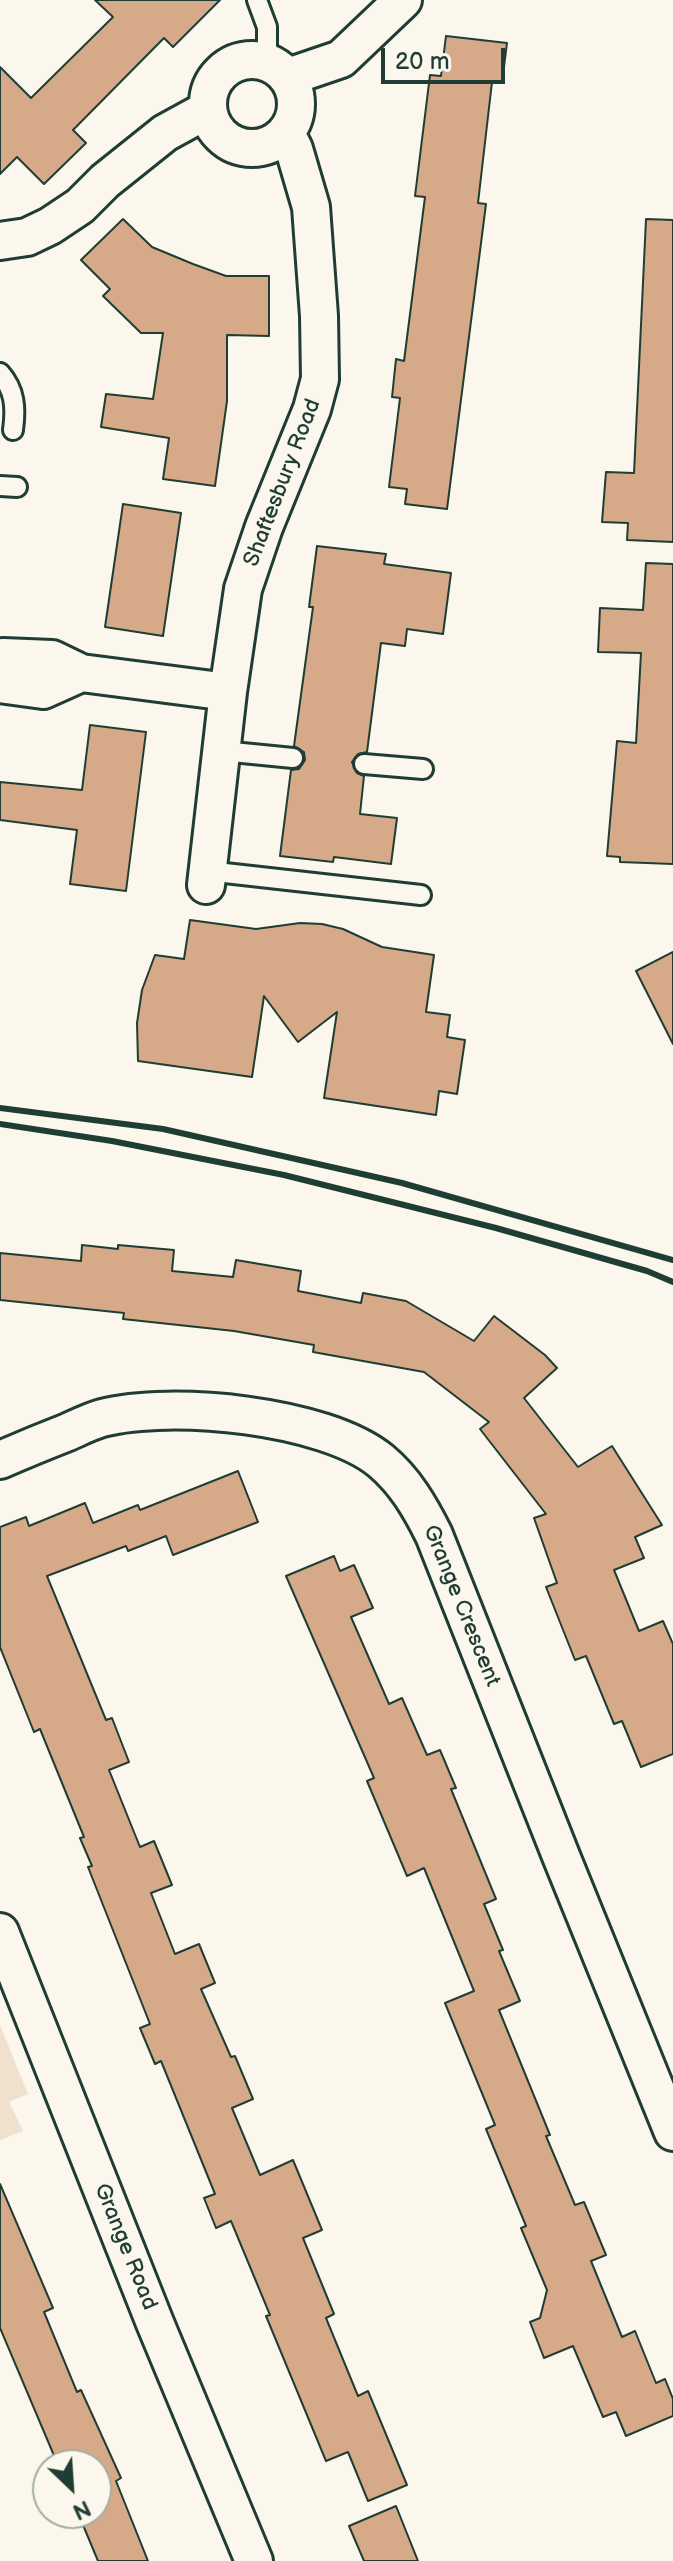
<!DOCTYPE html>
<style>
body{margin:0}
#map{position:relative;width:673px;height:2561px;overflow:hidden;background:#fbf7ec;font-family:"Balsamiq Sans",sans-serif}
canvas{display:block}
.north{position:absolute;left:32px;top:2449px;width:80px;height:80px;box-sizing:border-box;background:#fbf7ec;border:2px solid #a3ada2;border-radius:50%;rotate:155deg;font-size:22px;font-weight:700;line-height:32px;text-align:center;color:#1f3d34}
.north::after{content:'';display:block;margin:auto;width:28px;height:36px;background:#1f3d34;clip-path:polygon(50% 0,100% 100%,50% 72%,0 100%)}
.scale{position:absolute;left:381px;top:48px;width:124px;height:36px;box-sizing:border-box;border:4px solid #1f3d34;border-top:0;padding-left:10px;font-size:24px;line-height:28px;white-space:nowrap;color:#1f3d34;-webkit-text-stroke:6px #fbf7ec;paint-order:stroke}
</style>
<div id="map">
<canvas width="673" height="2561"></canvas>
<div class="north">N</div>
<div class="scale">20 m</div>
</div>
<script>
const context = document.querySelector('canvas').getContext('2d');
context.lineJoin = 'round';
function fill(path, color) { context.fillStyle = color; context.fill(path, 'evenodd'); }
function strokePath(path, color, width, dash) { context.strokeStyle = color; context.lineWidth = width; context.lineCap = dash ? 'butt' : 'round'; context.setLineDash(dash || []); context.stroke(path); }
function label(font, color, halo, rows, align = 'center') {
  context.font = font + ' "Balsamiq Sans",sans-serif'; context.lineWidth = 6; context.setLineDash([]); context.textBaseline = 'middle'; context.strokeStyle = halo; context.fillStyle = color; for (const [text, x, y, turn = 0] of rows) {
    context.save(); context.translate(x, y); context.rotate((+turn || 0) * Math.PI / 180); context.textAlign = isNaN(turn) ? turn : align; if (halo) context.strokeText(text, 0, 0); context.fillText(text, 0, 0); context.restore();
  }
}
fill(new Path2D(`
 M0 2025 28 2094 9 2102 23 2131 0 2140Z`), '#f0e0ce');
const building = new Path2D(`
 M95 0H220L173 47 164 38 73 130 86 143 44 184 17 157 0 174V67L31 98 113 17Z
 M446 36 507 43 502 83 492 82 478 203 486 204 447 509 405 504 407 489 389 487 400 398 392 397 396 359 404 361 425 197 415 196 430 75 441 76Z
 M123 219 152 247 193 264 226 276H269V336L227 335V401L215 486 163 479 169 438 101 427 106 394 153 399 163 333H141L103 296 110 289 81 260Z
 M646 219 673 220V542L627 540 628 523 602 522 606 472 634 473Z
 M123 504 181 513 163 636 105 627Z
 M317 546 386 554 384 564 451 573 443 634 407 629 405 646 381 643 367 752 358 754 352 762 357 773 364 776 360 814 397 818 391 864 334 857 333 862 280 856 291 770 299 769 305 760 304 752 294 746 313 607H309Z
 M646 563 673 564V864L620 862V857L607 856 617 741 636 743 641 653 598 652 600 608 643 610Z
 M90 725 146 732 126 891 70 884 77 830 0 820V782L82 790Z
 M190 920 256 929 300 923 322 924 343 929 382 947 434 955 426 1012 450 1015 447 1037 465 1040 457 1094 439 1091 436 1115 324 1098 337 1012 298 1042 264 996 252 1077 138 1061 137 1023 142 990 155 955 184 959Z
 M673 952V1044L636 971Z
 M82 1245 118 1249V1245L174 1250 172 1271 233 1277 236 1260 301 1271 298 1291 361 1303 363 1293 406 1301 474 1341 494 1316 545 1355 557 1368 524 1398 578 1467 612 1446 662 1525 635 1537 644 1558 614 1570 639 1631 663 1621 673 1644V1754L641 1767 622 1721 614 1724 586 1656 575 1660 546 1587 557 1583 534 1518 546 1514 480 1429 489 1422 424 1372 313 1352 314 1345 234 1331 123 1319 124 1313 0 1300V1253L81 1261Z
 M238 1471 258 1522 173 1555 166 1536 128 1551 126 1546 47 1576 106 1720 112 1718 129 1762 109 1770 140 1847 154 1841 172 1885 151 1893 175 1954 199 1944 215 1983 201 1989 231 2057 235 2056 253 2099 232 2108 260 2175 293 2160 322 2230 303 2238 334 2314 326 2318 358 2396 368 2391 407 2485 368 2501 348 2452 326 2461 266 2316 270 2315 231 2221 216 2228 204 2198 215 2194 161 2061 155 2064 140 2028 150 2024 88 1867 92 1866 80 1838 84 1837 40 1729 34 1732 0 1647V1527L26 1517 29 1526 85 1503 93 1523 138 1505 140 1510Z
 M334 1556 340 1571 354 1565 373 1608 351 1617 389 1704 402 1698 427 1755 440 1750 456 1788 451 1789 496 1899 484 1904 503 1950 499 1951 520 2001 499 2010 550 2135 546 2136 575 2205 584 2202 606 2255 591 2261 622 2337 635 2331 656 2383 665 2379 673 2399V2416L626 2436 616 2412 603 2417 573 2346 544 2358 530 2322 540 2318 547 2290 521 2228 526 2226 486 2129 495 2125 445 2003 474 1991 424 1868 407 1876 367 1781 374 1778 286 1576Z
 M0 2184 53 2308 44 2312 77 2392 81 2390 121 2478 116 2481 148 2561H98L78 2513H96V2465H58L0 2328Z
 M396 2506 418 2561H364L349 2526Z`);
fill(building, '#d6aa88');
strokePath(building, '#1f3d34', 2);
const lane = new Path2D(`
 M257 0 267 27V63
 M0 373C15 390 16 408 13 430
 M0 486 17 487
 M222 751 293 758
 M364 764 423 769
 M207 871 421 895`);
const street = new Path2D(`
 M208 104a44 44 0 1 1 88 0a44 44 0 1 1-88 0Z
 M288 77 341 59 403 0
 M0 241 27 237 50 226 80 206 105 181 165 133 207 110
 M0 659 3 657 52 659 81 673
 M0 684 43 690 81 673 228 692
 M206 885 228 692 243 589 264 527 312 409 320 379 319 316 311 207 294 149 286 133
 M0 1460C23 1450 45 1441 68 1432 79 1427 91 1421 102 1418 171 1400 325 1415 381 1461 405 1481 420 1507 434 1535L561 1856 673 2132
 M0 1932 155 2323 254 2561`);
strokePath(lane, '#1f3d34', 24);
strokePath(street, '#1f3d34', 42);
strokePath(lane, '#fbf7ec', 18);
strokePath(street, '#fbf7ec', 36);
strokePath(new Path2D(`
 M0 1108 163 1129 402 1183 673 1260
 M0 1124 112 1141 284 1175 496 1228 647 1271 673 1282`), '#1f3d34', 6);
label('22px', '#1f3d34', '#fbf7ec', [
 ["Shaftesbury Road",283,483,-69],
 ["Grange Crescent",461,1606,68],
 ["Grange Road",125,2247,68]
]);
</script>
